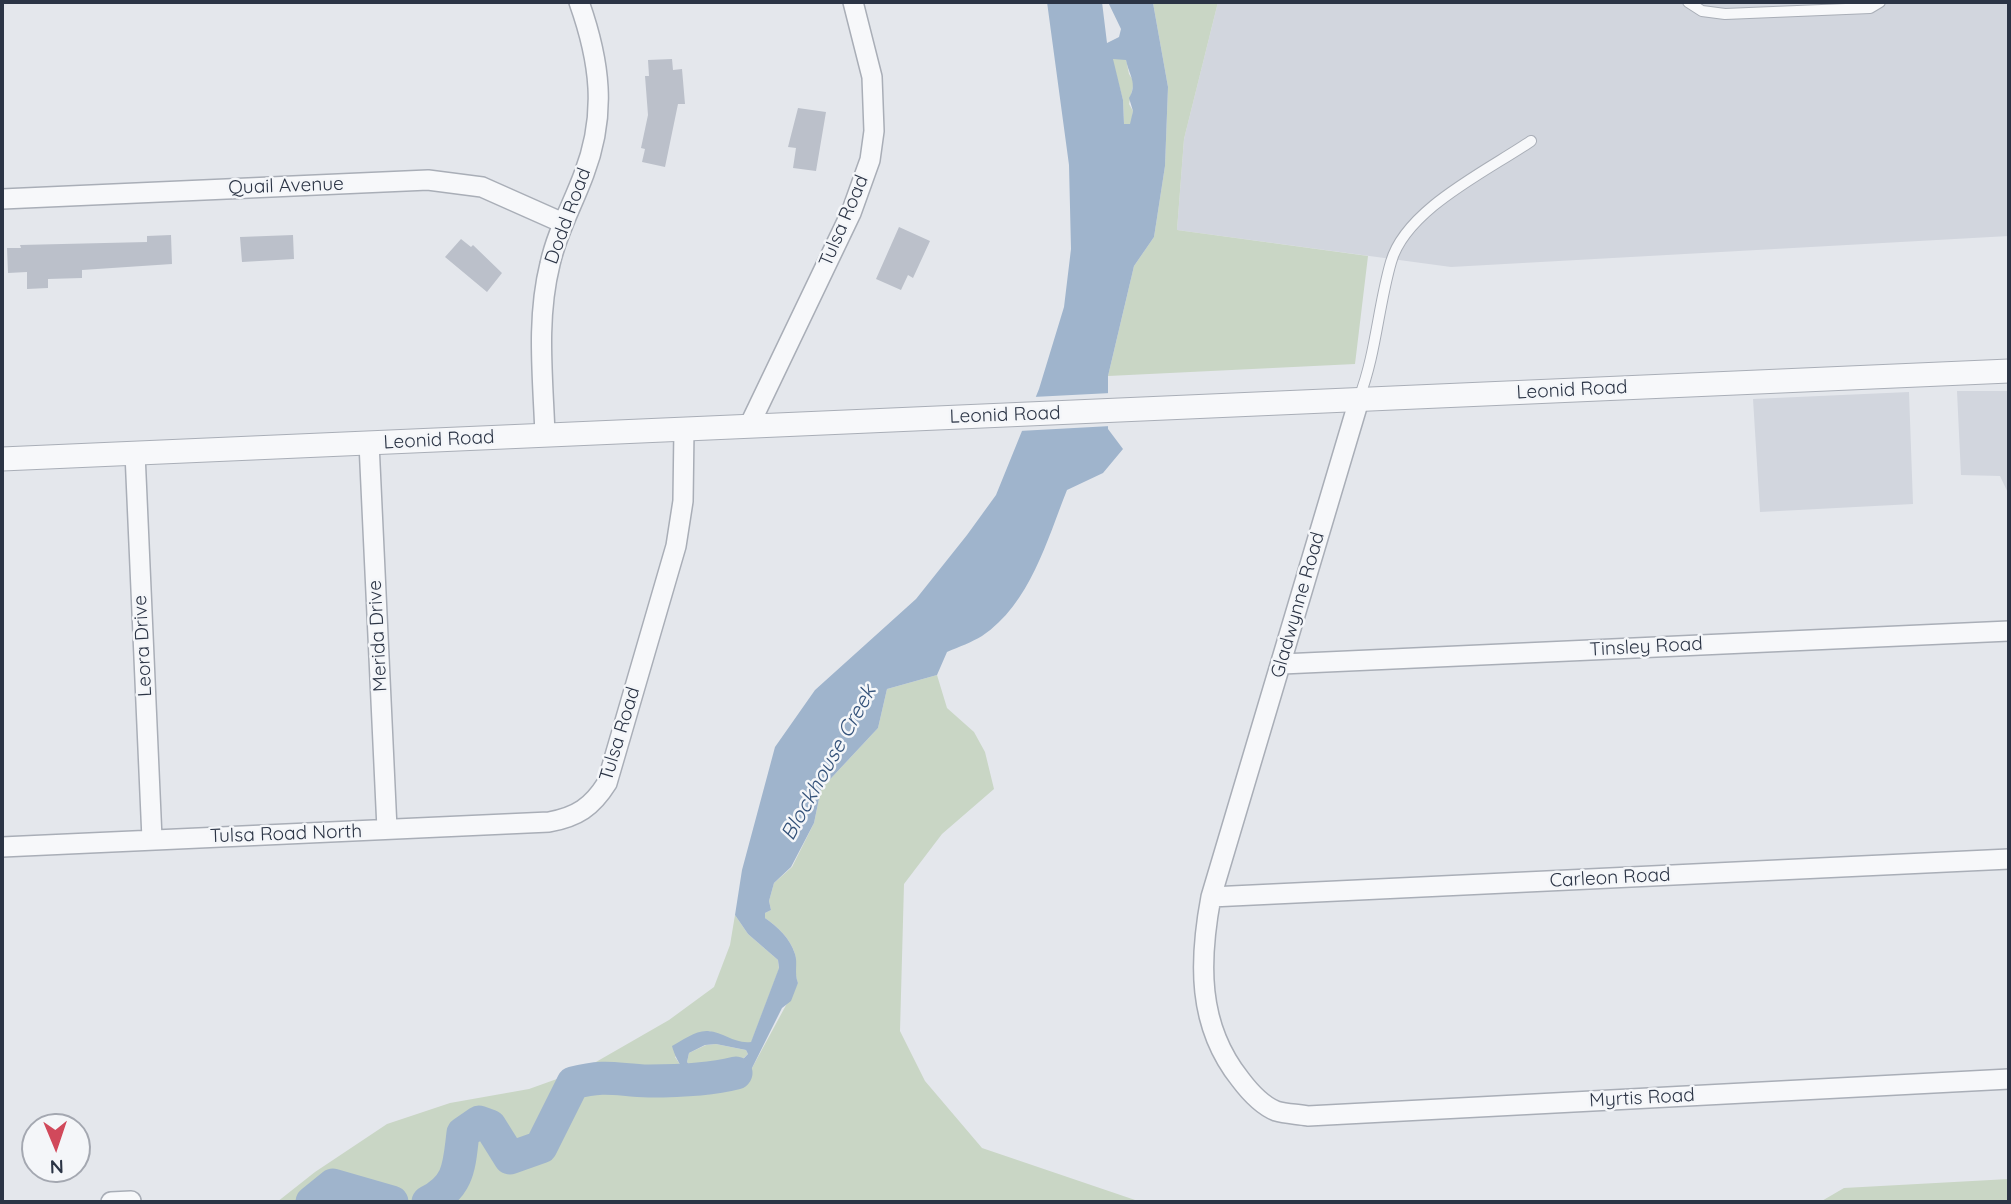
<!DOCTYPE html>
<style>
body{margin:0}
#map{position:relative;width:2011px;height:1204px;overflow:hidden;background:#e4e7ec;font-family:Quicksand,sans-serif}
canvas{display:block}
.frame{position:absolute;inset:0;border:4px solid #2b3445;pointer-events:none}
.north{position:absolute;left:21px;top:1113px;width:70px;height:70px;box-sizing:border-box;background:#f4f6f9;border:2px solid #a4a8b1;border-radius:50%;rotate:178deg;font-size:19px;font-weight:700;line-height:28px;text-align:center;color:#2b3445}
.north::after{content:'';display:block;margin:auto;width:24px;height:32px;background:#d1495b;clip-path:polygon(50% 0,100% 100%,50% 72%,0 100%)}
</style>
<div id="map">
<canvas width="2011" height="1204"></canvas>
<div class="frame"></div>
<div class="north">N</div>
</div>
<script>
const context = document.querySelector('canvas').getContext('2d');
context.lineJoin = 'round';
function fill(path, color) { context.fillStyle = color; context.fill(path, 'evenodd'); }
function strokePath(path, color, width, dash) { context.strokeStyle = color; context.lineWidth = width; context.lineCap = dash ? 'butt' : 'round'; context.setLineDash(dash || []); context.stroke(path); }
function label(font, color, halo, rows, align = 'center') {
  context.font = font + ' Quicksand,sans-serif'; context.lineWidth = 5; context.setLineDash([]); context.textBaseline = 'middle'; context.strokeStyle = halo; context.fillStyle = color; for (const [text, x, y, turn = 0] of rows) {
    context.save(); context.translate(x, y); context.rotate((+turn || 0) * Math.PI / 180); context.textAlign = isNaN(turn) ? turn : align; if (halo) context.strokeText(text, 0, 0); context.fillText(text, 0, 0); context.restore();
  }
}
fill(new Path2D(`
 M1218 2H2009V236L1451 267 1177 230 1184 139Z
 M1957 391H2009V495L2000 476 1961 475Z
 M1909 392 1913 504 1760 512 1753 399Z`), '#d2d6de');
fill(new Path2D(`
 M1150 2H1218L1184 139 1177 230 1368 256 1355 364 1108 376 1134 266 1154 237 1165 166 1168 87 1153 3Z
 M1112 59H1126L1129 74 1134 82 1129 104 1133 111 1131 124H1124L1123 100Z
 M937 675 947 708 974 732 985 752 994 789 942 834 904 884 900 1031 925 1081 982 1148 1141 1202H277L315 1172 387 1124 450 1103 529 1089 582 1070 669 1020 714 987 730 945 735 915 748 934 778 960 779 969 751 1043 740 1044 709 1031 675 1057 692 1082 752 1068 798 983C794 973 797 963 795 954 790 938 778 927 765 918V913L771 910 769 901 774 883 792 867 814 823 821 789 878 728 887 689Z
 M716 1044 746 1050 748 1054 736 1065 728 1061 726 1069 721 1072 695 1071 687 1062 689 1053 706 1045Z
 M2009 1179V1202H1820L1844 1188Z`), '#c9d6c5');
fill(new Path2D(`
 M1047 2H1102L1107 43 1119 37 1121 29 1108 2 1153 3 1168 87 1165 166 1154 237 1134 266 1108 376V429L1123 449 1103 473 1067 490C1047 540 1030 604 982 636 972 642 959 647 947 652L937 675 887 689 878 728 821 789 814 823 791 867 774 883 769 901 771 910 765 913V918C778 927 790 938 795 954 798 963 794 973 798 983L791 1001 782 1008 752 1068 741 1077 703 1092C690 1081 676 1062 672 1046 683 1040 696 1030 708 1031 724 1032 734 1044 751 1042L779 968 778 960 748 934 735 915 742 870 775 747 815 690 916 599 967 535 996 495 1039 389 1064 307 1071 249 1069 165ZM1113 59 1126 60C1129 75 1138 84 1129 98L1133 111 1130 124H1124L1123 100ZM716 1044 746 1050 748 1054 737 1065 722 1061 725 1069 711 1071 708 1068 695 1071 687 1062 689 1053 705 1045Z`), '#9fb4cc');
fill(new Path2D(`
 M1111 393V426L1019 431 1033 397Z`), '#e4e7ec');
strokePath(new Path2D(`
 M312 1202 333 1185 392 1202
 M428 1202C460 1186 459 1165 463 1133L479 1122 490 1126 510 1158 541 1147 573 1083C607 1074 616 1080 649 1081 677 1081 709 1080 736 1073`), '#9fb4cc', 33);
fill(new Path2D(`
 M672 59 673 70 682 69 685 104H678L665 167 642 162 645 149 641 148 648 115 645 76H649L648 60Z
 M798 108 826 112 816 171 793 168 796 148 788 147Z
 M899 227 930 241 913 278 908 275 901 290 876 279Z
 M171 235 172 264 82 270V278L48 279V288L27 289V272L8 273 7 248H21L20 245 147 242V236Z
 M293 235 294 259 242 262 240 237Z
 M461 239 471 247 473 245 502 273 487 292 445 257Z`), '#bbc0ca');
const service = new Path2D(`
 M1688 2 1702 11 1725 14 1870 8 1880 2
 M1359 398C1376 354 1378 307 1391 262 1406 209 1487 171 1531 141`);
const minor = new Path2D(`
 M2 199 428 180 482 187 563 223
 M1359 400 1211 897C1199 961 1197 1025 1240 1079 1249 1091 1261 1105 1276 1111 1286 1114 1298 1114 1308 1116L2009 1079
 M749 426 851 213 870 160 874 131 872 77 853 2
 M545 435C543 378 536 320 550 264 557 232 573 204 584 174 607 114 600 61 579 2
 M369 443 387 829
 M135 453 152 839
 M1282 664 2009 631
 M2 847 549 822C577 817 592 807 607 783L676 546 683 501 684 429
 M1211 897 2009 859
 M111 1202 131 1201`);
const tertiary = new Path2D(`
 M2 459 2009 371`);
strokePath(service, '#a9aeb7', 12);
strokePath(minor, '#a9aeb7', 22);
strokePath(tertiary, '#a9aeb7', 25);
strokePath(service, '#f7f8fa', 10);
strokePath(minor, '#f7f8fa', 19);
strokePath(tertiary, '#f7f8fa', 23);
label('19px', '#2b3445', '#f4f6f9', [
 ["Quail Avenue",286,186,-2],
 ["Dodd Road",568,216,-70],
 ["Tulsa Road",844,221,-67],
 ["Leonid Road",1572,390,-3],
 ["Leonid Road",1005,415,-2],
 ["Leonid Road",439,440,-3],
 ["Gladwynne Road",1298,605,-74],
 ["Merida Drive",378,636,-93],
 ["Leora Drive",143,646,-93],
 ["Tinsley Road",1646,647,-3],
 ["Tulsa Road",620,734,-73],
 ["Tulsa Road North",286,834,-2],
 ["Carleon Road",1610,878,-3],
 ["Myrtis Road",1642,1098,-3]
]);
label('italic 21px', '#34527a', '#f4f6f9', [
 ["Blockhouse Creek",829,763,-61]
]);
</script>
